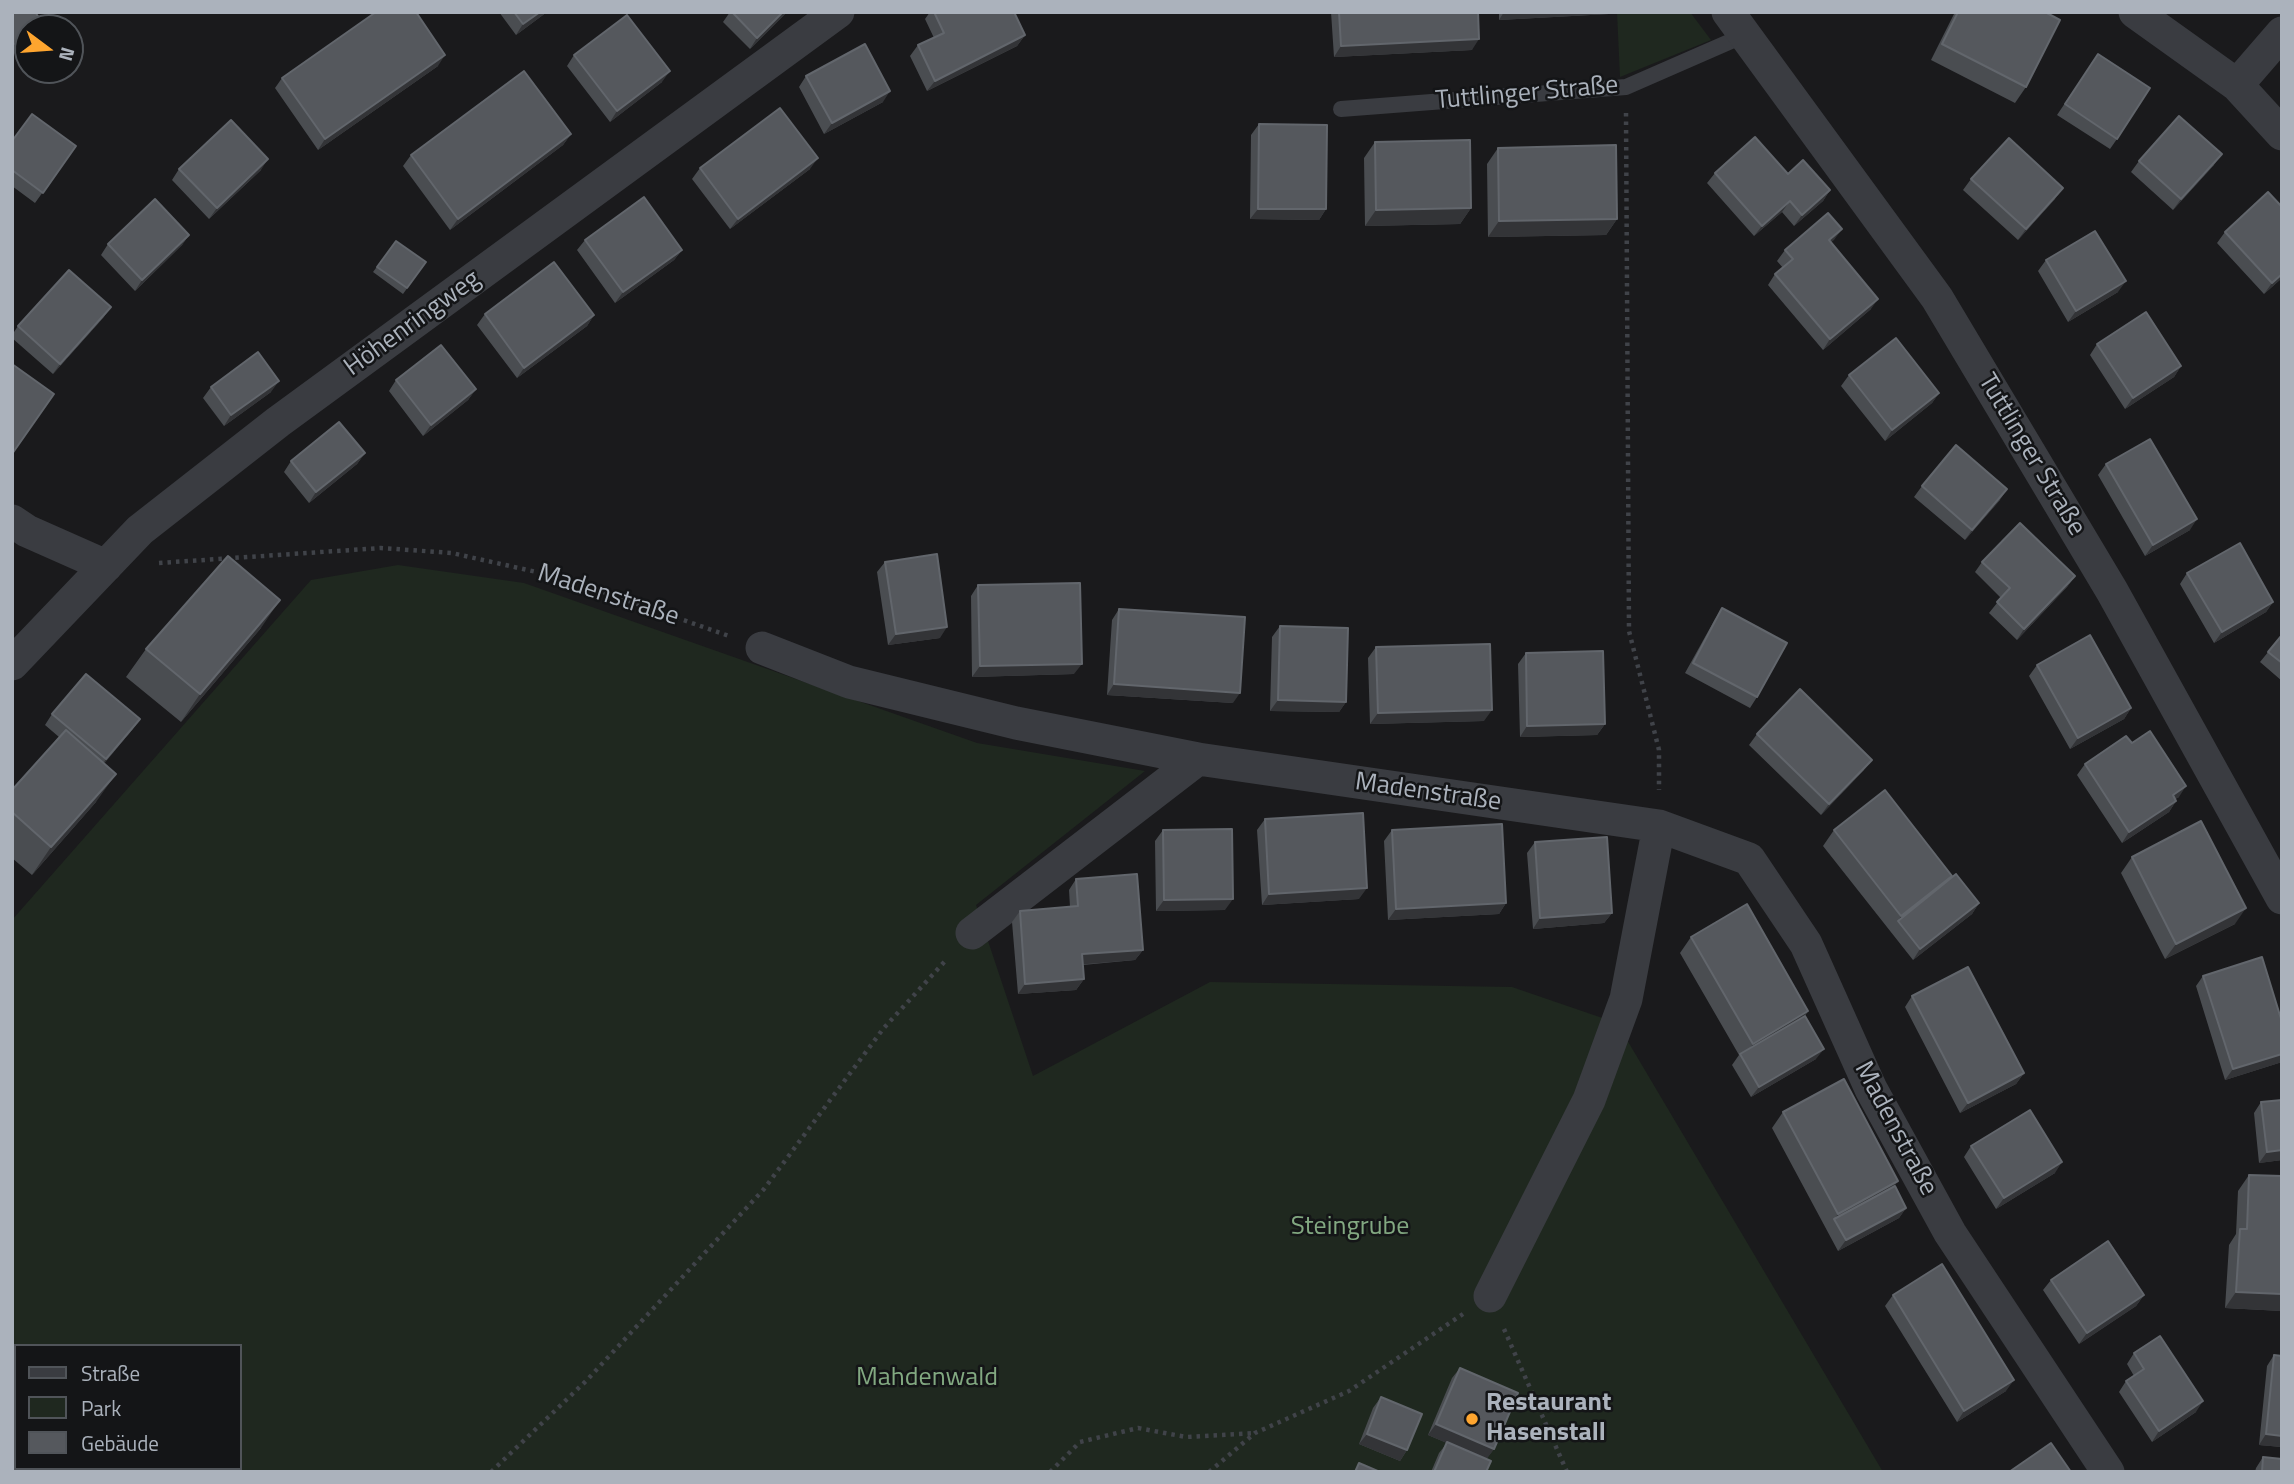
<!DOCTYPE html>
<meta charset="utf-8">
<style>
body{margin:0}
#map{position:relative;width:2294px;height:1484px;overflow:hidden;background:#1a1a1c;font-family:"Titillium Web",sans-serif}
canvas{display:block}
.frame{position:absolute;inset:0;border:14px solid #abb2bc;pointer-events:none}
.legend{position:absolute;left:14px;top:1344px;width:228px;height:126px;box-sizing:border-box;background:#141517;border:2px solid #505459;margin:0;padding:9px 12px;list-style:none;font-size:21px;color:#abb2bc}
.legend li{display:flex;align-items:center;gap:14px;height:35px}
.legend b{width:35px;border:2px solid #505459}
.north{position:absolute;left:14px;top:14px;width:70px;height:70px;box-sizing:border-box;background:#141517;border:2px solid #505459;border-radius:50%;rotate:106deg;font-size:19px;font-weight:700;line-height:28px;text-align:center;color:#abb2bc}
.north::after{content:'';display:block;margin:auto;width:24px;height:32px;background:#fea52f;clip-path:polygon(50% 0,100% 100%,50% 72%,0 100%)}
</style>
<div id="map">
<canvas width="2294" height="1484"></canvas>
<div class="frame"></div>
<ul class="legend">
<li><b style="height:9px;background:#3a3c41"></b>Straße</li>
<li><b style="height:19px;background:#1f281f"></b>Park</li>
<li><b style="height:19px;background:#55585d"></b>Gebäude</li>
</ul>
<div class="north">N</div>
</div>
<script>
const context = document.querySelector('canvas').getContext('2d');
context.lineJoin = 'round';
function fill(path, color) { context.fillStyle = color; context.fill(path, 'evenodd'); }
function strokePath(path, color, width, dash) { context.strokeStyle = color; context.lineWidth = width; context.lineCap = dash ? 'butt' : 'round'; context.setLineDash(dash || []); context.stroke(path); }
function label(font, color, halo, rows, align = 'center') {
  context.font = font + ' "Titillium Web",sans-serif'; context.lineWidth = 5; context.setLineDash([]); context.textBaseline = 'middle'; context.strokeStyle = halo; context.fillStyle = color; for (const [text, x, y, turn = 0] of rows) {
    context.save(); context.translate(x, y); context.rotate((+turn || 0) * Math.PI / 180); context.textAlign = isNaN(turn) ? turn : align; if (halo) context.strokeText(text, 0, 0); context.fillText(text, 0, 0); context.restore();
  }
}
fill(new Path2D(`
 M1617 12H1690L1711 40 1620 77Z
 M398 565 524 583 977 743 1145 771 976 905 1033 1076 1210 982 1512 987 1617 1023 1883 1472H12V920L311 580ZM16 1346H240V1468H16Z`), '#1f281f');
strokePath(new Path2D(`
 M1626 113 1629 631 1659 750V790
 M159 563 381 548 452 553 563 578 729 636
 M1504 1329 1567 1472
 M491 1472 587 1380 764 1189 883 1029 947 959
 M1050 1472 1080 1442 1138 1428 1186 1437 1254 1433
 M1209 1472 1255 1433 1349 1391 1463 1314`), '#404349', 4.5, [3.5, 5]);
strokePath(new Path2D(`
 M1341 109 1626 87 1745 35`), '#3a3c41', 16);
strokePath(new Path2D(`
 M1728 12 1937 298 2112 591 2282 898
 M2135 12 2237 85 2282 134
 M2237 85 2282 33
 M12 521 27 531 106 566
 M762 648 849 682 1016 723 1198 759
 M12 664 140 530 278 422 838 12
 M972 933 1198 759 1659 826 1749 859 1806 944 1871 1089 1950 1233 2108 1472
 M1490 1296 1589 1100 1626 999 1659 826`), '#3a3c41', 33);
fill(new Path2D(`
 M499 12H547L516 35Z
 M730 12H787L750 49 723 22Z
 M930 12H1014L1025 35 1017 46 927 91 910 56 918 45 934 38 925 19Z
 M1331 12H1478L1472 50 1334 57Z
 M1499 12H1610L1609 14 1499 20Z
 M1955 12H2045L2026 87 2015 103 1931 60Z
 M2098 54 2117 139 2110 149 2057 115Z
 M574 55 662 82 610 122 567 66Z
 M438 66 318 150 275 88 282 78Z
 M806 76 883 102 824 134 799 87Z
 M1259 124 1326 209 1319 220 1250 219 1251 135Z
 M571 134 563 145 450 230 403 166 411 155Z
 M12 141 76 146 35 203 12 186Z
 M1375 142 1471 208 1460 224 1365 226 1364 158Z
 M1498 148 1617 219 1606 235 1488 237 1487 164Z
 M2139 161 2214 165 2173 210 2131 172Z
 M700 168 810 169 730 229 692 179Z
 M179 169 261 170 209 219 172 180Z
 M1715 173 1788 174 1830 190 1823 201 1794 226 1782 212 1754 236 1707 183Z
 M1971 179 2055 199 2018 240 1963 190Z
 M2282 207V278L2264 294 2217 243 2225 232Z
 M1842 229 1831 242 1871 309 1823 350 1768 285 1775 274 1783 268 1777 261 1785 250Z
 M189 235 182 245 135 291 101 255 108 244Z
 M585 240 682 250 674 260 615 303 577 250Z
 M396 241 426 262 403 294 373 272Z
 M2046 260 2118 292 2068 322 2038 271Z
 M111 307 103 318 53 374 12 338V335L18 326Z
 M485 314 594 315 587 326 517 378 477 325Z
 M2097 344 2181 366 2174 377 2125 409 2090 355Z
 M1849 375 1939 393 1932 403 1885 441 1841 386Z
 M396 380 476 389 468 400 423 436 389 391Z
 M211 387 271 392 224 426 203 398Z
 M365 453 357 464 309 503 284 472 291 461Z
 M2106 464 2190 530 2145 556 2098 475Z
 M1922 486 2000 500 1965 540 1914 497Z
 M885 562 940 638 888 645 877 572Z
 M1982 562 2075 576 2067 587 2017 640 1989 613 2001 598 1975 572Z
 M2187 573 2273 602 2266 612 2214 643 2180 584Z
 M978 585 1074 674 972 677 971 596Z
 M1722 608 1757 697 1750 708 1685 673 1715 619Z
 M1119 609 1233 703 1107 695 1112 620Z
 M1280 626 1346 702 1339 712 1270 711 1272 637Z
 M261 628 181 722 126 677 146 649Z
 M2282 635V681L2260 662Z
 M1376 647 1484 721 1370 724 1368 658Z
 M1526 653 1605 724 1597 735 1520 737 1518 664Z
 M2037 665 2131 708 2124 719 2070 749 2029 676Z
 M52 714 140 719 132 730 104 763 96 802 32 875 12 858V790L59 737 45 725Z
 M1757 734 1864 770 1821 815 1749 745Z
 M2132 743 2179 797 2175 799 2176 801 2169 812 2122 843 2077 775 2085 764Z
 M1265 819 1359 899 1262 905 1257 830Z
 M1163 830 1225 910 1156 911 1155 841Z
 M1392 830 1506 903 1499 914 1388 920 1384 841Z
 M1834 830 1949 880 1979 903 1972 914 1913 960 1823 846Z
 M1535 842 1612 913 1604 923 1533 929 1527 853Z
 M2132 857 2235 924 2165 959 2121 873Z
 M1076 879 1143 950 1135 960 1083 965 1084 979 1076 990 1018 994 1012 922 1020 911 1070 907 1069 890Z
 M1691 937 1808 1011 1805 1016 1816 1059 1751 1097 1732 1065 1739 1055 1680 953Z
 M2203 976 2282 1022V1062L2225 1080 2196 986Z
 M1912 996 2024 1073 2016 1084 1960 1113 1905 1007Z
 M2282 1100V1160L2259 1163 2254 1113 2261 1102Z
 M1783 1112 1895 1186 1906 1208 1899 1218 1838 1251 1772 1128Z
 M1971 1146 2055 1173 1996 1209 1964 1157Z
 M2249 1175 2282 1176V1311L2225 1308 2229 1245 2236 1234 2238 1191Z
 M2051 1280 2144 1295 2136 1306 2079 1344 2043 1290Z
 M1893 1295 2006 1391 1957 1422 1885 1306Z
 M2134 1353 2196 1412 2152 1442 2119 1392 2126 1381 2134 1376 2127 1364Z
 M2274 1355 2282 1356V1447L2259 1445 2267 1366Z
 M1460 1368 1494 1449 1486 1459V1472H1431L1439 1453 1447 1443 1428 1435 1452 1378Z
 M1381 1397 1407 1450 1400 1461 1359 1444 1373 1408Z
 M2263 1457 2282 1472H2255L2256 1468Z`), '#4a4d51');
fill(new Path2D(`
 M540 12H547L516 35 523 24Z
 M783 12H787L750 49 757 38Z
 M1504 12H1610L1609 14 1499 20Z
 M28 34V39L12 51V46Z
 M1025 35 1017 46 927 91 935 81Z
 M1479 39 1472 50 1334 57 1341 46Z
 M445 55 438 66 318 150 325 139Z
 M670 71 662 82 610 122 617 111Z
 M890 91 883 102 824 134 832 123Z
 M571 134 563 145 450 230 458 219Z
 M2222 154 2214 165 2173 210 2181 199Z
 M818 158 810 169 730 229 738 219Z
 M268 159 261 170 209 219 217 208Z
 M2063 188 2055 199 2018 240 2026 229Z
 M1830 190 1823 201 1794 226 1802 215Z
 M1790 201 1782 212 1754 236 1762 226Z
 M1471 208 1460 224 1365 226 1376 210Z
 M1258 209H1326L1319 220 1250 219Z
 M1617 219 1606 235 1488 237 1499 221Z
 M1842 229 1834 240 1821 250 1829 240Z
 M189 235 182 245 135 291 142 280Z
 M682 250 674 260 615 303 623 292Z
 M2282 274V278L2264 294 2272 283Z
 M2126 281 2118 292 2068 322 2076 311Z
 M1878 299 1871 309 1823 350 1830 339Z
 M111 307 103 318 53 374 60 364Z
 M594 315 587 326 517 378 524 368Z
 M2181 366 2174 377 2125 409 2133 398Z
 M279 381 271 392 224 426 231 415Z
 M476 389 468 400 423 436 431 425Z
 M1939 393 1932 403 1885 441 1892 430Z
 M365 453 357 464 309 503 316 492Z
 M2007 489 2000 500 1965 540 1972 530Z
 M2197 519 2190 530 2145 556 2153 545Z
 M2075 576 2067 587 2017 640 2024 629Z
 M280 600 261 628 181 722 200 694Z
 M2273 602 2266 612 2214 643 2222 632Z
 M947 627 940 638 888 645 896 634Z
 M1082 664 1074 674 972 677 980 666Z
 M1114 684 1240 693 1233 703 1107 695Z
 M1278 700 1346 702 1339 712 1270 711Z
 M2131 708 2124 719 2070 749 2078 738Z
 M1492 710 1484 721 1370 724 1378 713Z
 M140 719 132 730 99 770 106 759Z
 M1605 724 1597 735 1520 737 1527 726Z
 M1872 760 1864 770 1821 815 1829 804Z
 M116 774 96 802 32 875 51 847Z
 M2186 786 2179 797 2165 806 2173 795Z
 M2176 801 2169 812 2122 843 2129 832Z
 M1952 876 1941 892 1898 921 1901 916Z
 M1367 888 1359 899 1262 905 1269 894Z
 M1233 899 1225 910 1156 911 1164 900Z
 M1506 903 1499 914 1388 920 1396 909Z
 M1979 903 1972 914 1913 960 1920 949Z
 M2246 908 2235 924 2165 959 2176 944Z
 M1612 913 1604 923 1533 929 1540 918Z
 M1143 950 1135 960 1075 965 1082 954Z
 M1084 979 1076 990 1018 994 1025 984Z
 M1808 1011 1797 1027 1742 1059 1753 1044Z
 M1824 1049 1816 1059 1751 1097 1759 1087Z
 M2282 1054V1062L2225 1080 2233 1069Z
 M2024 1073 2016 1084 1960 1113 1968 1103Z
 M2282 1150V1160L2259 1163 2267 1152Z
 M2062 1162 2055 1173 1996 1209 2004 1198Z
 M1898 1181 1887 1197 1834 1219 1838 1214Z
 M1906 1208 1899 1218 1838 1251 1846 1240Z
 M2236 1292 2282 1294V1311L2225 1308Z
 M2144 1295 2136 1306 2079 1344 2087 1333Z
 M2014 1380 2006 1391 1957 1422 1964 1411Z
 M2203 1401 2196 1412 2152 1442 2159 1431Z
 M1436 1424 1494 1449 1486 1460 1428 1435Z
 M1367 1434 1407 1450 1400 1461 1359 1444Z
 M2266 1434 2282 1436V1447L2259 1445Z`), '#333437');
const building = new Path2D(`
 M12 12H35L43 23 36 28H28V34L12 46Z
 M376 12H416L445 55 325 139 282 78Z
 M514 12H540L523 24Z
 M732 12H783L757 38Z
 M934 12H1014L1025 35 935 81 918 45 944 33Z
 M1339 12H1478L1479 39 1341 46Z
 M1958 12H2045L2060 20 2026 87 1942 44Z
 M627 15 670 71 617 111 574 55Z
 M865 44 890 91 832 123 806 76Z
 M2098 54 2150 88 2117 139 2065 104Z
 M524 71 571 134 458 219 411 155Z
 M780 108 818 158 738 219 700 168Z
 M32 114 76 146 43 193 12 170V141Z
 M2179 116 2222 154 2181 199 2139 161Z
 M231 120 268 159 217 208 179 169Z
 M1259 124 1327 125 1326 209H1258Z
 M1755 137 1788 174 1803 160 1830 190 1802 215 1790 201 1762 226 1715 173Z
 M2009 138 2063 188 2026 229 1971 179Z
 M1470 140 1471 208 1376 210 1375 142Z
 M1616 145 1617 219 1499 221 1498 148Z
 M2268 192 2282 207V274L2272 283 2225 232Z
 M644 197 682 250 623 292 585 240Z
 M155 199 189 235 142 280 108 244Z
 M1828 213 1842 229 1829 240 1878 299 1830 339 1775 274 1793 259 1785 250Z
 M2095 231 2126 281 2076 311 2046 260Z
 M396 241 426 262 407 288 377 267Z
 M554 262 594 315 524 368 485 314Z
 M69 270 111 307 60 364 18 326Z
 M2146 312 2181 366 2133 398 2097 344Z
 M1896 338 1939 393 1892 430 1849 375Z
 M441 345 476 389 431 425 396 380Z
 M258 352 279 381 231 415 211 387Z
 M12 364 54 394 12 454Z
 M339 422 365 453 316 492 291 461Z
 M2150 439 2197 519 2153 545 2106 464Z
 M1956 445 2007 489 1972 530 1922 486Z
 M2020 523 2075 576 2024 629 1997 602 2010 588 1982 562Z
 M2240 543 2273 602 2222 632 2187 573Z
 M937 554 947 627 896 634 885 562Z
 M228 556 280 600 200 694 146 649Z
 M1080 583 1082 664 980 666 978 585Z
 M1722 608 1787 643 1757 697 1693 663Z
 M1119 609 1245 617 1240 693 1114 684Z
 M1280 626 1348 628 1346 702 1278 700Z
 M2090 635 2131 708 2078 738 2037 665Z
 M2282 635V663L2268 652Z
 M1490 644 1492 710 1378 713 1376 647Z
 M1603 651 1605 724 1527 726 1526 653Z
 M86 674 140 719 106 759 52 714Z
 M1800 689 1872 760 1829 804 1757 734Z
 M66 730 116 774 51 847 12 812V790Z
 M2150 731 2186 786 2173 795 2176 801 2129 832 2085 764 2126 736 2132 743Z
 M1885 790 1952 876 1901 916 1834 830Z
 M1363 813 1367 888 1269 894 1265 819Z
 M2201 821 2246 908 2176 944 2132 857Z
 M1502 824 1506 903 1396 909 1392 830Z
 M1232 829 1233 899 1164 900 1163 830Z
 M1607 837 1612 913 1540 918 1535 842Z
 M1137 874 1143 950 1082 954 1084 979 1025 984 1020 911 1078 906 1076 879Z
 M1956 874 1979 903 1920 949 1898 921Z
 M1747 904 1808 1011 1753 1044 1691 937Z
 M2262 957 2282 1022V1054L2233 1069 2203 976Z
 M1968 967 2024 1073 1968 1103 1912 996Z
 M1805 1016 1824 1049 1759 1087 1740 1054Z
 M1844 1079 1898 1181 1838 1214 1783 1112Z
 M2282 1100V1150L2267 1152 2261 1102Z
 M2030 1110 2062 1162 2004 1198 1971 1146Z
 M2249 1175 2282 1176V1294L2236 1292 2240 1229H2247Z
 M1895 1186 1906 1208 1846 1240 1834 1219Z
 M2108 1241 2144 1295 2087 1333 2051 1280Z
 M1942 1264 2014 1380 1964 1411 1893 1295Z
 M2160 1336 2203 1401 2159 1431 2126 1381 2144 1369 2134 1353Z
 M2274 1355 2282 1356V1436L2266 1434Z
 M1460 1368 1518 1393 1494 1449 1436 1424Z
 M1381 1397 1422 1414 1407 1450 1367 1434Z
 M1447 1442 1491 1461 1486 1472H1434Z
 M2051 1443 2071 1472H2009Z
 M2263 1457 2282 1459V1472H2262Z
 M1359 1463 1380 1472H1355Z`);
fill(building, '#55585d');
strokePath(building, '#62666c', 2);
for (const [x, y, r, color] of [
 [1472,1419,7,"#fea52f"]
]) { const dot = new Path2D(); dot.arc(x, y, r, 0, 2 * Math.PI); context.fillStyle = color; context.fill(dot); strokePath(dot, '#141517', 2.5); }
label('26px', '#abb2bc', '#141517', [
 ["Tuttlinger Straße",1527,94,-5],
 ["Höhenringweg",413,324,-36],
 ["Tuttlinger Straße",2031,455,59],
 ["Madenstraße",608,596,18],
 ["Madenstraße",1428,793,8],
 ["Madenstraße",1895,1129,62]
]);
label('26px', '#82a881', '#141517', [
 ["Steingrube",1350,1228],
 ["Mahdenwald",927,1379]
]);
label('bold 26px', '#abb2bc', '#141517', [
 ["Restaurant",1486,1404],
 ["Hasenstall",1486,1434]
], 'left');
</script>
